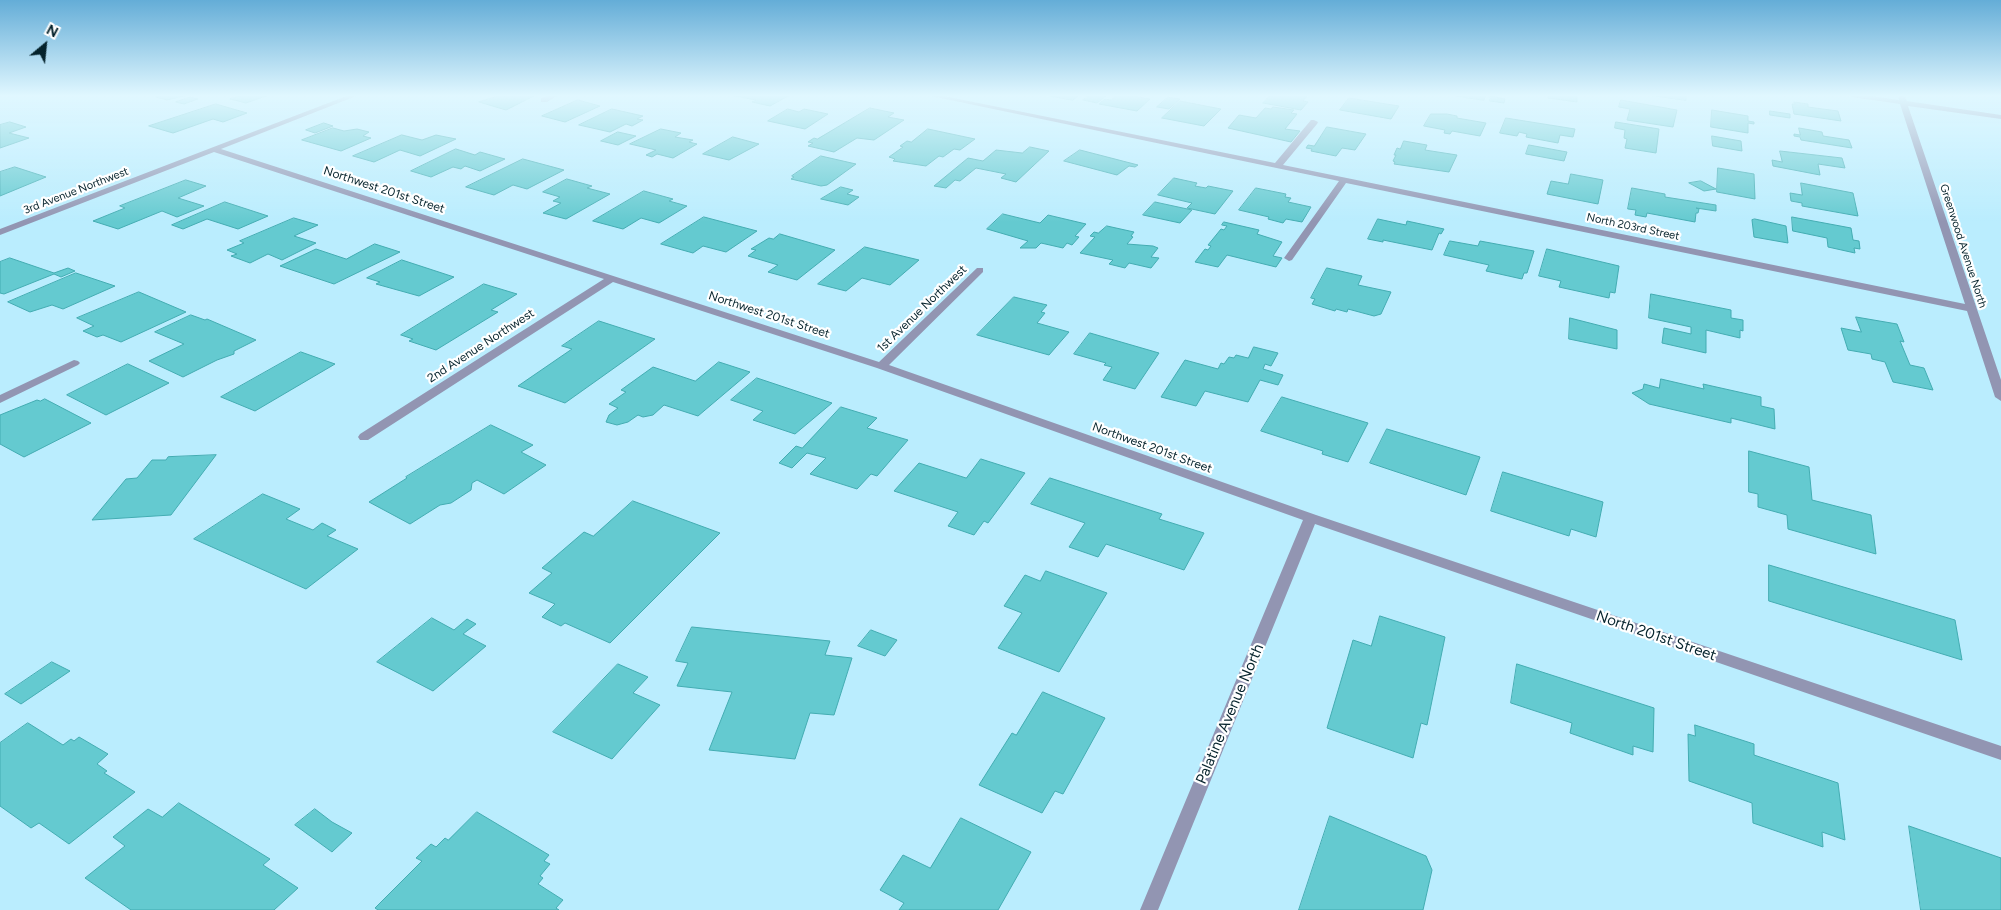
<!DOCTYPE html>
<style>
body{margin:0}
#map{position:relative;width:2001px;height:910px;overflow:hidden;background:#baedfe;font-family:Figtree,sans-serif}
canvas{display:block}
.north{position:absolute;left:20px;top:20px;width:50px;height:50px;-webkit-text-stroke:4px #fff;paint-order:stroke;rotate:28deg;font-size:14px;font-weight:700;line-height:20px;text-align:center;color:#05232c}
.north::after{content:'';display:block;margin:auto;width:18px;height:22px;background:#05232c;clip-path:polygon(50% 0,100% 100%,50% 72%,0 100%)}
</style>
<div id="map">
<canvas width="2001" height="910"></canvas>
<div class="north">N</div>
</div>
<script>
const context = document.querySelector('canvas').getContext('2d');
context.lineJoin = 'round';
function fill(path, color) { context.fillStyle = color; context.fill(path, 'evenodd'); }
function strokePath(path, color, width, dash) { context.strokeStyle = color; context.lineWidth = width; context.lineCap = dash ? 'butt' : 'round'; context.setLineDash(dash || []); context.stroke(path); }
function label(font, color, halo, rows, align = 'center') {
  context.font = font + ' Figtree,sans-serif'; context.lineWidth = 4.5; context.setLineDash([]); context.textBaseline = 'middle'; context.strokeStyle = halo; context.fillStyle = color; for (const [text, x, y, turn = 0] of rows) {
    context.save(); context.translate(x, y); context.rotate((+turn || 0) * Math.PI / 180); context.textAlign = isNaN(turn) ? turn : align; if (halo) context.strokeText(text, 0, 0); context.fillText(text, 0, 0); context.restore();
  }
}
const building = new Path2D(`
 M161 95H188L167 100 156 97Z
 M243 95H269L246 103 230 99Z
 M502 95H536L506 110 479 102Z
 M736 95H790L770 106 752 102 756 100 735 96Z
 M1045 95H1079L1073 100Z
 M1090 95H1107L1097 103 1083 100Z
 M1117 95H1129L1150 99 1137 111 1099 104 1105 99 1111 100Z
 M1271 95H1308L1303 101 1308 102 1301 110 1263 103Z
 M1450 95H1486L1484 100Z
 M1543 95H1577V102L1548 98V95Z
 M1647 95H1686V100Z
 M1491 96 1505 99 1504 103 1490 101Z
 M190 97 198 99 184 104 176 102Z
 M1168 97 1180 99 1169 109 1157 107Z
 M1349 98 1399 106 1391 119 1340 110Z
 M578 100 600 106 565 122 542 116Z
 M1621 100 1677 110 1673 127 1627 120 1630 109 1619 107Z
 M1180 101 1221 109 1204 126 1162 118Z
 M1794 102 1808 104V107L1838 111 1841 121 1794 114 1792 104H1795Z
 M216 104 247 113 223 122 213 119 173 133 149 126Z
 M1273 107 1294 110 1291 113 1297 114 1285 129 1300 131 1291 142 1228 128 1239 115 1256 118 1265 108 1271 109Z
 M870 108 894 113 888 117 904 120 874 140 857 138 834 152 808 146 813 143 808 142 814 138 817 139Z
 M612 109 643 116 637 119 643 120 632 126 626 124 610 132 579 125Z
 M788 109 799 112 804 109 828 114 805 129 768 121Z
 M1712 110 1748 116V121L1754 122V124L1748 123V133L1711 127Z
 M1770 111 1790 114V118L1770 115Z
 M1431 114H1447L1457 116V118L1486 123 1480 136 1452 131 1450 134 1444 133 1445 130 1424 126Z
 M1506 118 1575 129 1573 137 1560 135 1558 143 1526 137 1527 134 1519 132 1517 136 1500 133Z
 M10 122 26 127 9 133 29 138 0 148V125Z
 M1616 122 1659 129 1656 153 1625 148 1627 139 1624 138 1625 130 1615 128Z
 M324 123 333 126 315 133 306 130Z
 M1327 127 1366 134 1355 150 1342 148 1336 156 1311 151 1312 149 1306 148 1308 145 1314 146Z
 M333 128 344 131 357 129 369 132 363 136 371 138 341 151 302 140Z
 M1799 128 1822 132 1823 136 1849 140 1852 148 1801 140 1800 137 1794 136V134L1800 135Z
 M661 129 681 133 675 137 693 140 689 142 697 144 673 158 657 154 652 157 646 155 656 150 630 144Z
 M928 129 975 139 960 150 954 149 943 157 939 156 926 166 893 161 895 159 889 157 903 147 900 146 907 141 911 142Z
 M618 132 636 136 618 145 601 141Z
 M402 135 422 140 436 135 456 139 420 156 400 150 374 162 353 156Z
 M1712 136 1741 141 1742 151 1713 146Z
 M733 137 759 144 729 160 703 154Z
 M1404 141 1427 145 1425 150 1457 155 1449 172 1394 164 1395 162 1393 161 1396 155H1394L1397 148 1400 149Z
 M1529 145 1567 152 1564 161 1526 154Z
 M1030 147 1049 151 1016 182 1001 178 1006 174 976 168 960 181 955 180 946 188 934 186 968 158 983 161 996 150 1022 153Z
 M456 149 475 155 480 152 505 159 480 171 465 166 461 169 453 167 431 177 411 171Z
 M1080 150 1138 165 1135 167 1129 166 1117 175 1064 161Z
 M1780 151 1842 158 1845 168 1818 164 1820 175 1773 166 1772 160 1782 162Z
 M821 156 856 164 827 185 821 186 791 179 794 177 792 176Z
 M523 159 564 170 527 189 513 185 494 195 466 187Z
 M15 167 46 177 0 196V172Z
 M1718 168 1754 174 1755 199 1717 192Z
 M1571 174 1603 180 1598 204 1547 194 1551 181 1568 184Z
 M1174 178 1197 183 1195 186 1206 188 1208 186 1233 191 1215 214 1187 208 1192 203 1158 195Z
 M567 179 592 186 587 188 610 194 566 219 543 213 561 203 553 201 560 197 543 192Z
 M186 180 206 186 178 198 204 206 177 217 162 211 118 229 93 221 125 208 120 206Z
 M1701 181 1716 189 1704 191 1689 183Z
 M1801 183 1853 193 1858 216 1802 206V203L1791 201 1790 193 1802 195Z
 M841 187 853 190 847 194 859 197 848 205 821 199Z
 M1256 188 1286 194 1285 197 1291 198 1288 202 1311 207 1302 222 1286 219 1283 223 1268 219 1269 217 1239 210Z
 M1632 188 1665 194V197L1716 205V211L1696 208 1699 209 1698 213H1696L1695 222 1647 213 1646 217 1635 215 1636 210 1628 209Z
 M644 191 673 199 669 201 687 206 659 223 641 218 623 229 593 221Z
 M225 202 268 216 238 229 207 219 183 229 172 225Z
 M1155 202 1192 210 1180 223 1143 215Z
 M1003 214 1040 223 1048 215 1086 224 1075 236 1079 237 1072 245 1067 243 1063 248 1041 243 1036 248H1020L1028 241 987 229Z
 M704 217 757 231 726 252 703 246 693 253 661 244Z
 M1792 217 1851 228 1853 240 1859 241 1860 249 1854 248 1855 253 1828 247 1827 238 1793 231Z
 M294 218 318 225 294 236 316 243 282 260 268 254 250 263 231 256 237 254 227 250 244 243 240 241Z
 M1378 219 1406 225 1407 221 1444 229 1441 234 1439 233 1432 250 1383 240V242L1368 239Z
 M1755 219 1786 226 1788 243 1754 237 1752 220Z
 M1224 222 1259 230 1257 234 1282 242 1273 256 1282 258 1276 267 1227 255 1218 267 1195 262 1205 249 1208 250 1211 246 1208 245 1221 229 1224 230 1227 226 1222 225Z
 M1107 226 1134 232 1131 236 1133 237 1127 244 1153 246 1158 248 1151 257 1159 258 1151 268 1129 263 1125 268 1109 264 1113 260 1080 253 1095 237 1090 236 1094 232 1098 233Z
 M780 234 835 250 797 280 768 272 778 265 748 256 756 250 751 249 769 238 773 239Z
 M1450 241 1478 246 1480 241 1534 251 1527 273H1524L1522 279 1486 271 1489 265 1444 255Z
 M375 244 400 252 334 284 280 266 316 249 346 259Z
 M865 247 919 260 890 285 862 278 846 291 818 284Z
 M1547 249 1619 266 1615 293 1610 292 1609 298 1559 287 1561 281 1539 276Z
 M10 258 54 273 68 268 75 271 61 277 54 274 4 294 0 293V262Z
 M402 260 454 277 419 296 376 284 380 282 367 278Z
 M1327 268 1362 276 1358 285 1391 292 1381 314 1374 316 1348 309 1347 312 1336 309 1335 311 1312 304 1315 299 1311 298Z
 M76 273 115 286 63 309 52 305 30 312 8 302Z
 M484 284 517 294 491 310 498 312 436 350 409 341 413 339 401 335Z
 M139 292 186 312 121 342 103 335 97 337 83 331 94 326 77 318Z
 M1651 294 1731 310V318L1743 320V331L1740 330V338L1706 330V353L1662 343 1664 328 1691 334V327L1649 318Z
 M1014 297 1047 305 1041 312 1045 313 1037 323 1069 332 1049 355 977 335Z
 M191 315 205 320 207 319 256 340 234 351V354L217 360 183 377 149 361 184 344 155 332Z
 M1856 317 1897 324 1904 342 1900 341 1910 365 1924 368 1933 390 1893 382 1885 362 1872 359 1871 354 1848 350 1841 328 1861 332Z
 M1570 318 1617 330V349L1569 339Z
 M599 321 655 339 565 403 518 386 572 349 562 346Z
 M1090 333 1159 353 1135 389 1103 380 1112 367 1104 365 1106 363 1074 354Z
 M1254 347 1278 353 1271 366 1265 364 1263 369 1283 375 1278 385 1260 380 1248 402 1205 391 1196 406 1161 397 1185 360 1218 369 1221 363 1224 364 1229 357 1234 358 1236 355 1248 358Z
 M301 352 335 364 255 411 221 397Z
 M719 362 750 372 698 416 664 405 653 415 643 417 638 415 628 422 617 425 606 422 609 415 618 408 609 404 626 392 621 390 653 367 695 381Z
 M128 364 169 383 106 415 67 395Z
 M757 378 832 403 795 434 753 420 763 411 731 400Z
 M1661 379 1704 389 1703 384 1761 397V406L1774 409 1775 429 1731 418V423L1649 404 1632 393 1643 389 1644 384 1659 388Z
 M1282 397 1368 423 1348 462 1322 454 1323 451 1261 431Z
 M45 399 91 423 24 457 0 444V415L37 400 40 401Z
 M841 407 877 418 867 428 908 440 877 476 871 474 857 489 810 474 826 458 807 453 792 468 779 463 796 446 802 448Z
 M491 425 533 445 521 452 546 465 504 494 477 480 472 483 471 490 451 503 440 505 410 524 369 502 407 478 406 477Z
 M1387 429 1480 457 1466 495 1370 463Z
 M1749 451 1809 467 1812 500 1871 515 1876 554 1788 529 1787 515 1758 507V494L1749 492Z
 M216 455 171 515 92 520 126 479 137 478 152 460H166L168 457Z
 M981 459 1025 473 988 523 984 521 974 535 948 526 958 512 894 491 919 463 966 478Z
 M1503 472 1603 502 1596 537 1571 529 1569 536 1491 511Z
 M1050 478 1162 514 1159 519 1204 533 1184 570 1106 544 1098 557 1069 547 1085 523 1031 504Z
 M263 494 300 509 286 519 313 530 322 523 336 530 327 536 358 549 306 589 194 539Z
 M633 501 720 533 610 643 565 623 561 626 542 617 555 604 529 593 552 573 542 568 584 532 593 536Z
 M1769 565 1955 620 1962 660 1769 601Z
 M1046 571 1107 593 1059 672 998 648 1022 613 1004 606 1025 575 1040 581Z
 M1380 616 1445 637 1427 725 1421 723 1413 758 1327 728 1353 640 1371 646Z
 M432 618 454 630 467 619 476 624 463 634 486 646 433 691 377 662Z
 M692 627 830 641 825 655 852 658 834 715 810 713 795 759 709 750 732 692 677 686 688 663 676 661Z
 M871 630 897 640 885 656 858 646Z
 M52 662 70 671 21 704 5 694Z
 M618 664 648 677 633 693 660 705 612 759 553 732Z
 M1517 664 1654 708 1653 752 1633 746V755L1570 733 1572 723 1511 703Z
 M1043 692 1105 718 1063 794 1055 791 1042 813 979 785 1012 733 1016 735Z
 M28 723 63 745 71 739 74 741 79 737 108 754 97 764 107 771 104 773 135 792 69 844 39 823 31 828 0 806V743Z
 M1695 725 1754 744V755L1838 783 1845 840 1822 832 1823 847 1753 823 1752 803 1689 781 1688 734 1695 736Z
 M179 803 270 859 263 865 298 888 274 910H131L85 878 125 846 113 837 148 809 162 817Z
 M315 809 332 822 352 833 332 852 295 825Z
 M477 812 549 855 544 861 550 864 540 876 543 878 538 884 563 900 556 908 559 910H378L375 908 422 861 416 858 431 844 436 847 445 838 448 840Z
 M1330 816 1426 856 1432 870 1423 910H1299Z
 M961 818 1031 852 998 910H899L904 903 880 890 903 855 930 868Z
 M1909 826 2001 858V910H1921Z`);
fill(building, '#64cad0');
strokePath(building, '#43acb2', 1);
fill(new Path2D(`
 M349 95H359L221 149 879 362 977 268H983V272L889 365 1316 515 2001 746V760L1315 524 1158 910H1140L1303 520 877 368 613 282 368 440H360L358 437 360 434 604 279 214 152 0 235V229Z
 M550 95H559L547 102H541V98Z
 M926 95H939L1275 163 1311 120H1314L1318 122 1317 124 1283 165 1965 304 1900 104 1851 97 1847 95H1864L1899 100 1898 95H1904L1907 101 2001 115V119L1908 106 2001 380V401L1995 397 1967 311 1346 183 1292 260 1289 261 1284 258 1339 181Z
 M74 360 78 361 80 363 78 365 0 403V395Z`), '#9295b2');
const sky = context.createLinearGradient(0, 0, 0, 222);
sky.addColorStop(0, '#64add7');
sky.addColorStop(0.43, '#e0f7ff');
sky.addColorStop(1, '#e0f7ff00');
context.fillStyle = sky;
context.fillRect(0, 0, 2001, 222);
label('11px', '#05232c', '#fff', [
 ["3rd Avenue Northwest",76,191,-21],
 ["North 203rd Street",1633,227,12],
 ["Greenwood Avenue North",1963,246,72]
]);
label('12px', '#05232c', '#fff', [
 ["Northwest 201st Street",384,190,18],
 ["1st Avenue Northwest",922,309,-44],
 ["Northwest 201st Street",769,315,18],
 ["2nd Avenue Northwest",481,346,-33],
 ["Northwest 201st Street",1152,448,20]
]);
label('15px', '#05232c', '#fff', [
 ["North 201st Street",1656,636,19],
 ["Palatine Avenue North",1230,714,-67]
]);
</script>
